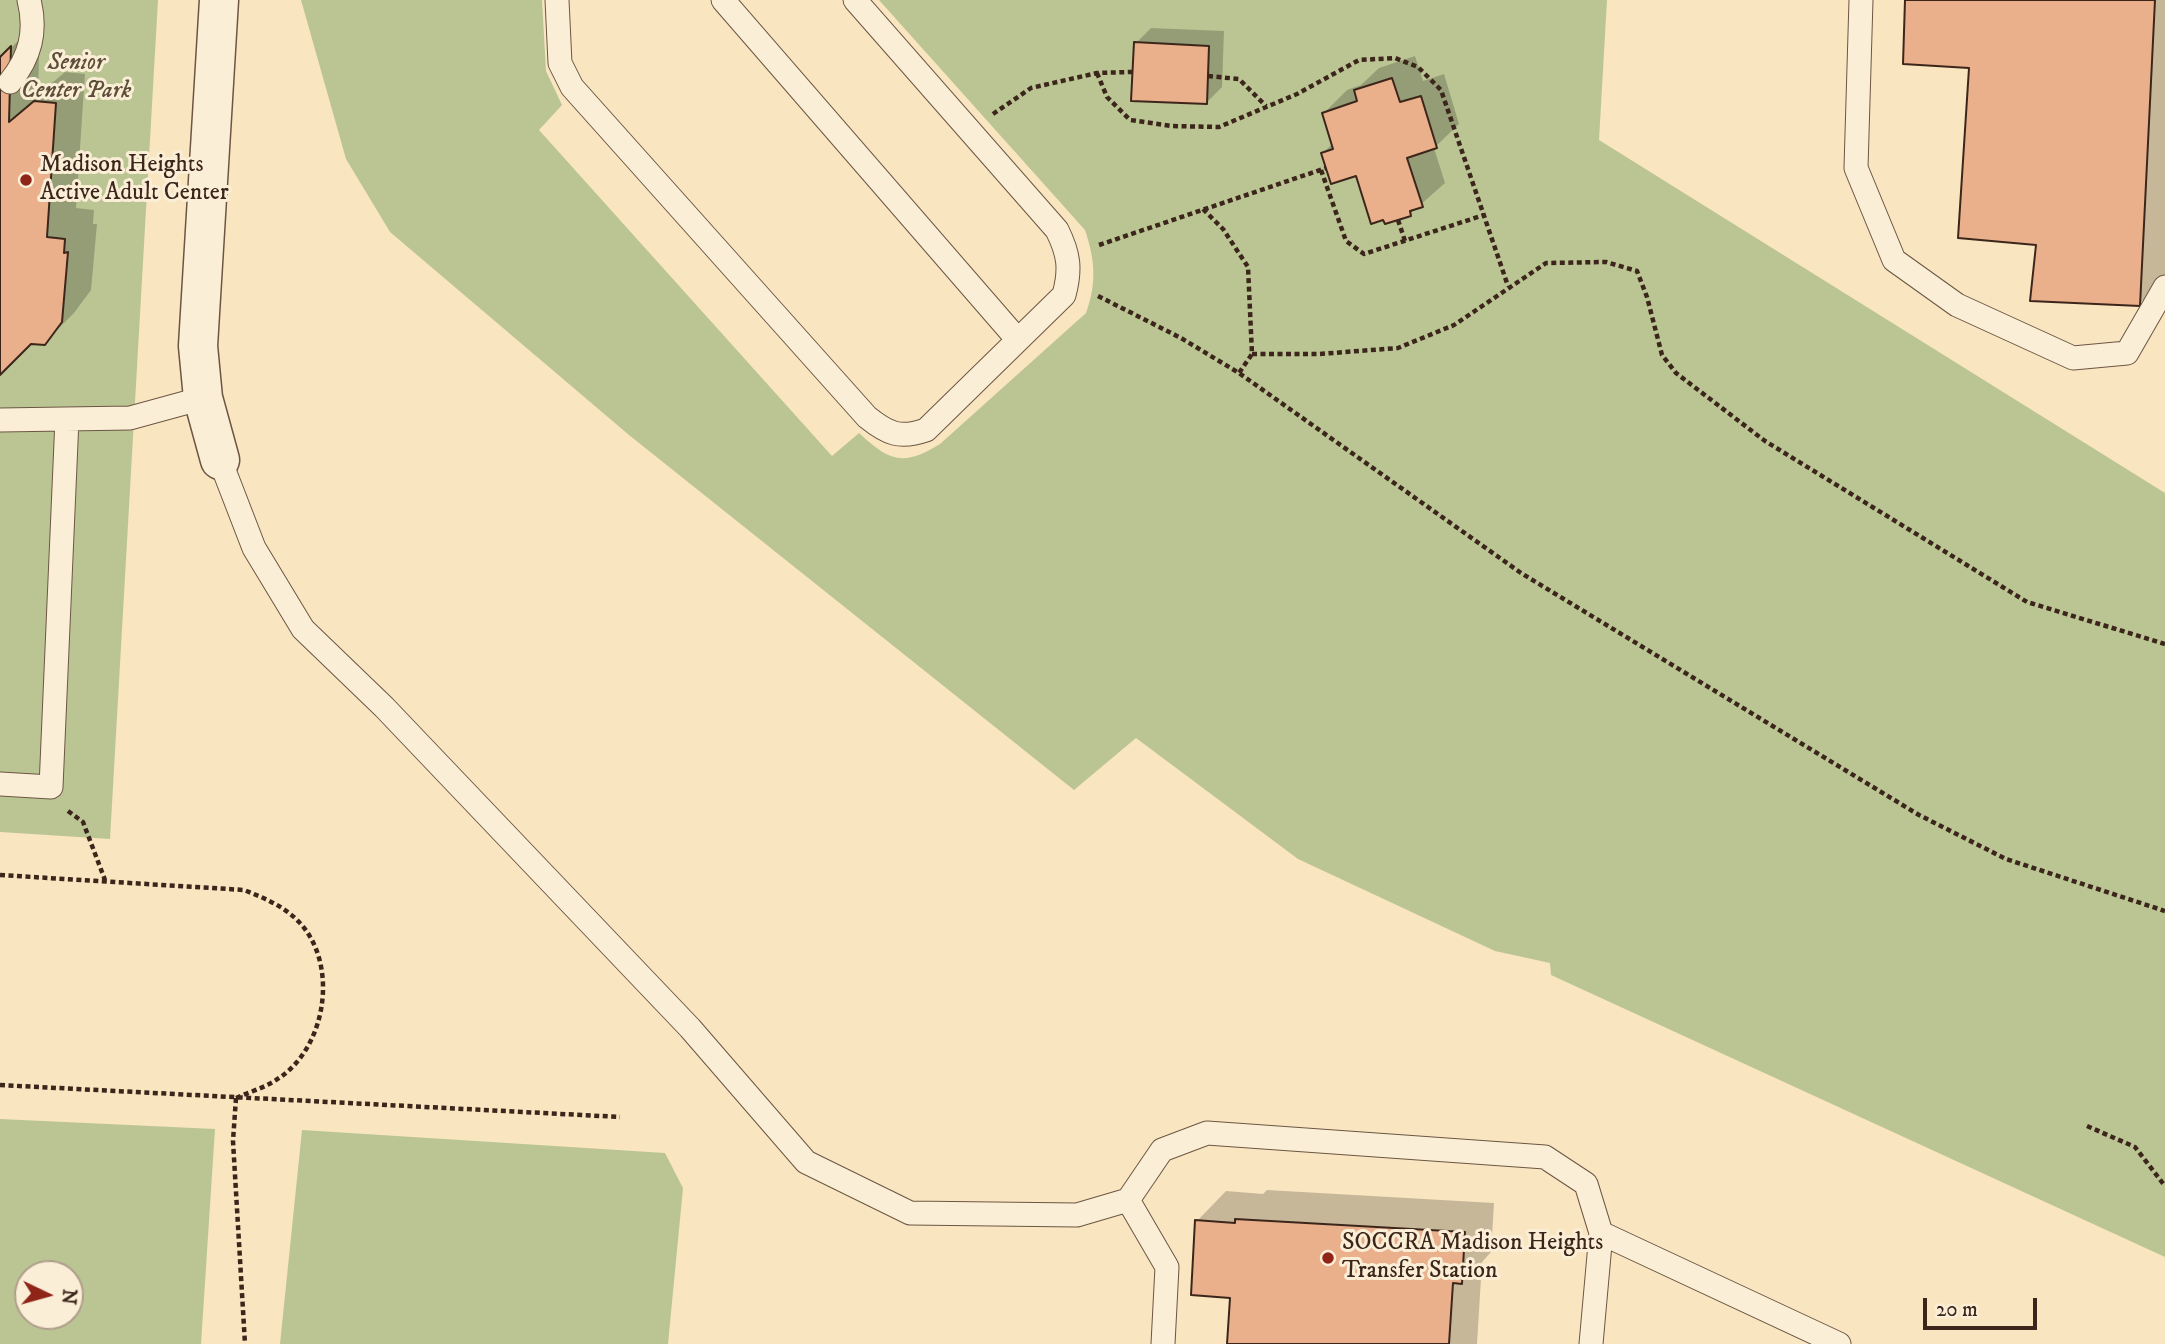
<!DOCTYPE html>
<style>
body{margin:0}
#map{position:relative;width:2165px;height:1344px;overflow:hidden;background:#f9e5c0;font-family:"IM FELL DW Pica",serif}
canvas{display:block}
.north{position:absolute;left:14px;top:1260px;width:70px;height:70px;box-sizing:border-box;background:#fbeed6;border:2px solid #af9e8b;border-radius:50%;rotate:95deg;font-size:19px;font-weight:700;line-height:28px;text-align:center;color:#3c261b}
.north::after{content:'';display:block;margin:auto;width:24px;height:32px;background:#8f2418;clip-path:polygon(50% 0,100% 100%,50% 72%,0 100%)}
.scale{position:absolute;left:1923px;top:1298px;width:114px;height:32px;box-sizing:border-box;border:4px solid #3c261b;border-top:0;padding-left:9px;font-size:21px;line-height:24px;white-space:nowrap;color:#3c261b;-webkit-text-stroke:5px #fbeed6;paint-order:stroke}
</style>
<div id="map">
<canvas width="2165" height="1344"></canvas>
<div class="north">N</div>
<div class="scale">20 m</div>
</div>
<script>
const context = document.querySelector('canvas').getContext('2d');
context.lineJoin = 'round';
function fill(path, color) { context.fillStyle = color; context.fill(path, 'evenodd'); }
function strokePath(path, color, width, dash) { context.strokeStyle = color; context.lineWidth = width; context.lineCap = dash ? 'butt' : 'round'; context.setLineDash(dash || []); context.stroke(path); }
function label(font, color, halo, rows, align = 'center') {
  context.font = font + ' "IM FELL DW Pica",serif'; context.lineWidth = 6; context.setLineDash([]); context.textBaseline = 'middle'; context.strokeStyle = halo; context.fillStyle = color; for (const [text, x, y, turn = 0] of rows) {
    context.save(); context.translate(x, y); context.rotate((+turn || 0) * Math.PI / 180); context.textAlign = isNaN(turn) ? turn : align; if (halo) context.strokeText(text, 0, 0); context.fillText(text, 0, 0); context.restore();
  }
}
fill(new Path2D(`
 M0 0H158L110 839 0 832Z
 M301 0H542L546 71 562 105 539 130 832 456 859 433C889 461 903 467 940 444L1086 313C1097 283 1095 260 1085 230L879 0H1607L1599 140 2165 493V1257L1551 975 1550 963 1495 951 1298 859 1136 738 1074 790 629 435 390 232 346 159Z
 M0 1119 215 1129 201 1344H0ZM28 1274H70V1316H28Z
 M302 1130 665 1153 683 1188 668 1344H280Z`), '#bbc594');
fill(new Path2D(`
 M1907 0H2165V279L2139 304 2038 243 1971 67Z
 M40 19 38 95 65 72 85 74 76 208 94 210 93 224H97L91 290 74 313 44 343H30L0 373V59Z
 M1151 28 1224 31 1222 87 1206 103 1136 43Z
 M1415 56 1423 81 1444 74 1459 124 1434 148 1445 183 1410 214 1357 173 1323 153 1333 143 1324 113 1347 90 1361 85 1379 68Z
 M1267 1190 1494 1203 1491 1252 1482 1262 1477 1344H1229L1232 1296 1197 1221 1226 1191 1263 1194Z`), '#0003');
const building = new Path2D(`
 M1905 0H2155L2140 306 2030 301 2036 245 1958 238 1969 68 1903 64Z
 M1134 42 1209 46 1207 104 1131 101Z
 M11 46 9 122 34 101 56 103 47 237 65 239 64 253 68 252 62 322 45 345 31 344 0 375V57Z
 M1392 78 1400 102 1421 96 1437 148 1407 158 1423 207 1410 211 1411 216 1385 224 1383 220 1371 224 1356 176 1331 184 1321 153 1333 149 1322 113 1357 101 1354 90Z
 M1235 1219 1465 1232 1462 1284 1453 1283 1449 1344H1227L1230 1298 1191 1295 1195 1220 1235 1223Z`);
fill(building, '#eaaf8b');
strokePath(building, '#3c261b', 2);
const lane = new Path2D(`
 M557 0 560 63 572 87 867 417C888 434 900 439 926 430L1064 295C1071 269 1069 254 1057 230L855 0
 M723 0 1018 340
 M1861 0 1856 168 1894 260 1957 305 2073 358 2127 353 2165 287
 M10 82C30 57 37 32 29 0
 M0 420 130 418 203 398
 M220 460 254 548 303 629 384 707 690 1028 806 1162 910 1213 1077 1215 1128 1200 1162 1150 1207 1133 1545 1157 1586 1184 1601 1233 1591 1344
 M0 784 51 787 67 419
 M1128 1200 1167 1267 1163 1344
 M1601 1233 1839 1344`);
const street = new Path2D(`
 M219 0 198 346 203 398 220 460`);
strokePath(lane, '#6b5644', 25);
strokePath(street, '#6b5644', 41);
strokePath(new Path2D(`
 M1097 73 1107 97 1130 120 1172 126 1219 127 1297 94 1359 60 1395 58 1418 67 1441 90 1508 286
 M1208 76 1239 79 1266 106
 M993 114 1031 88 1097 73 1132 72
 M1321 170 1346 241 1364 254 1484 215
 M1203 209 1223 229 1248 267 1252 354 1239 373
 M1398 220 1405 241
 M1099 245 1326 168
 M1098 296 1181 338 1239 373 1521 573 1919 815 2006 859 2165 911
 M1252 354H1319L1398 348 1454 325 1546 263 1606 262 1637 271 1647 297 1662 355 1676 373 1765 441 2027 602 2165 644
 M68 811 83 822 105 880
 M0 875 244 890C264 898 284 906 299 922 340 965 326 1050 276 1080 264 1088 249 1092 236 1098
 M0 1085 620 1117
 M236 1098 233 1141 245 1344
 M2087 1126 2135 1147 2165 1186`), '#3c261b', 4.5, [5, 3.5]);
strokePath(lane, '#fbeed6', 23);
strokePath(street, '#fbeed6', 38);
for (const [x, y, r, color] of [
 [26,180,7,"#8f2418"],
 [1328,1258,7,"#8f2418"]
]) { const dot = new Path2D(); dot.arc(x, y, r, 0, 2 * Math.PI); context.fillStyle = color; context.fill(dot); strokePath(dot, '#fbeed6', 2.5); }
label('italic 24px', '#5c4e39', '#fbeed6', [
 ["Senior",76,64],
 ["Center Park",76,92]
]);
label('24px', '#3c261b', '#fbeed6', [
 ["Madison Heights",40,166],
 ["Active Adult Center",40,194],
 ["SOCCRA Madison Heights",1342,1244],
 ["Transfer Station",1342,1272]
], 'left');
</script>
